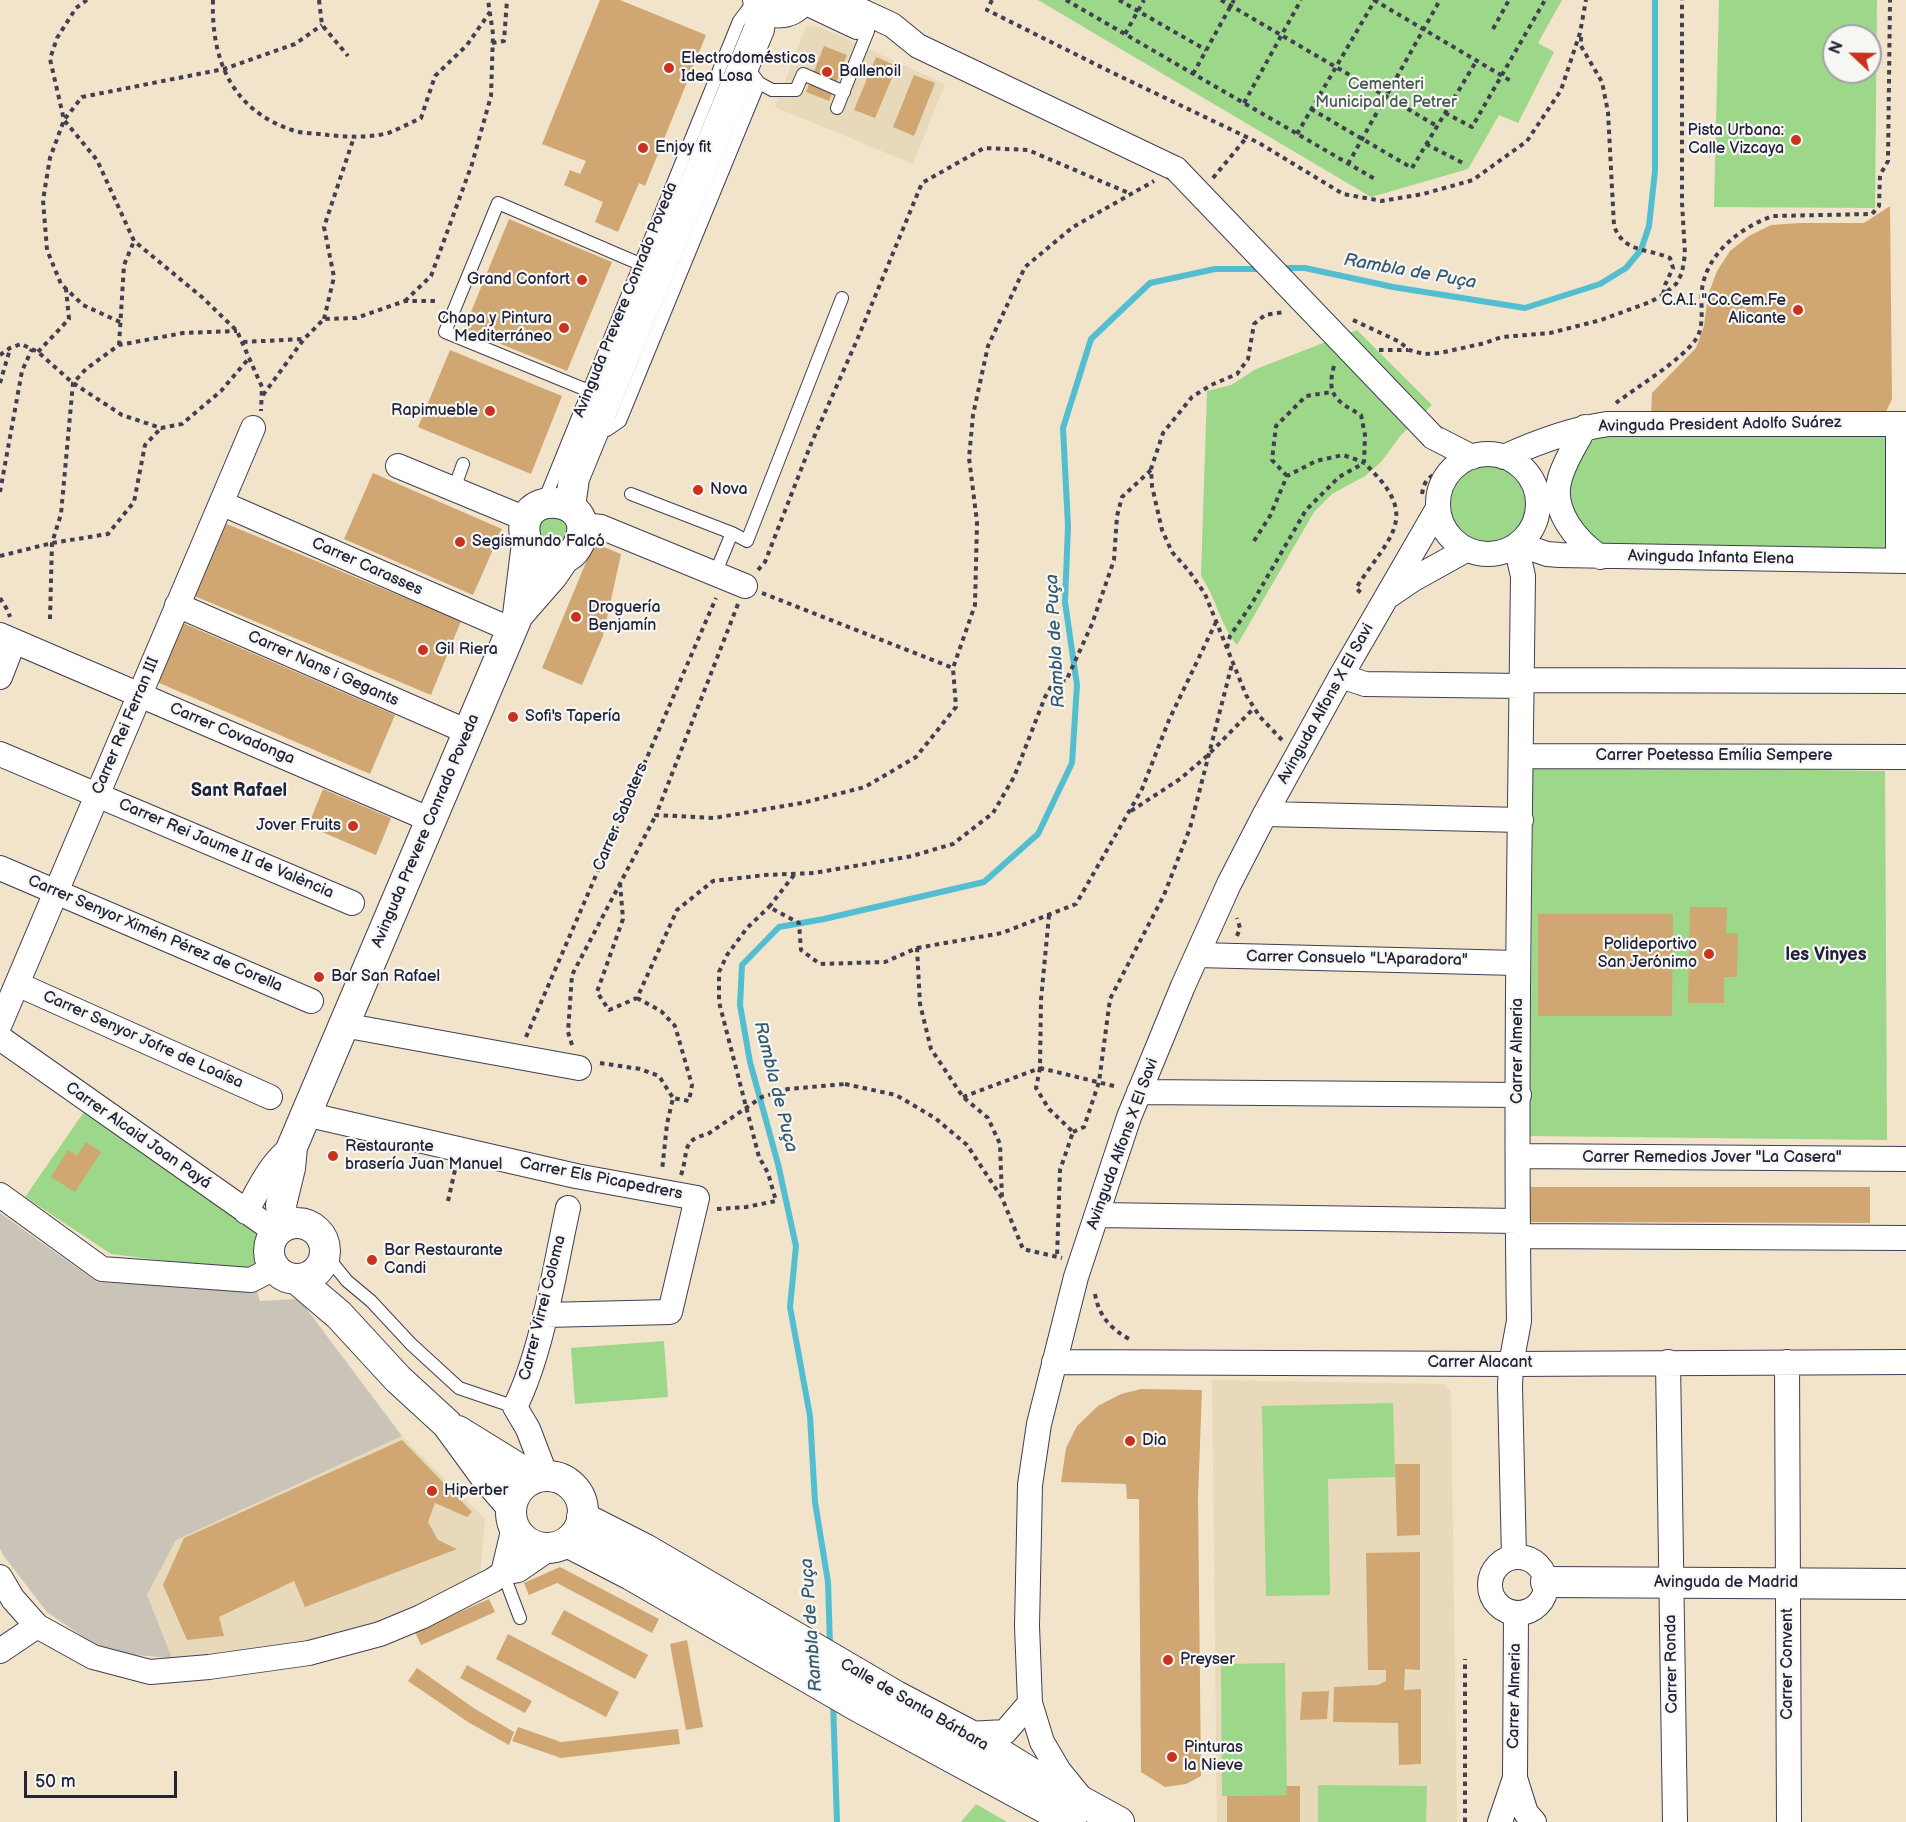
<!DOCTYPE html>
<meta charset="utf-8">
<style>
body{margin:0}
#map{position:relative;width:1906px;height:1822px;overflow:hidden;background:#f2e3cb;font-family:"Balsamiq Sans",sans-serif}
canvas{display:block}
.north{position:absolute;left:1822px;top:24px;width:60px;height:60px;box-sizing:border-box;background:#f6f6f2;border:2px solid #a1a1a9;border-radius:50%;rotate:292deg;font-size:16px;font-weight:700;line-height:24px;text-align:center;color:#22223b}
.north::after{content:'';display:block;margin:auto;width:21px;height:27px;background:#c8321e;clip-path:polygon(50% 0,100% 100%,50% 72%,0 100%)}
.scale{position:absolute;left:24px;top:1771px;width:153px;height:27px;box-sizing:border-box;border:3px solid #22223b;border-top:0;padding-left:8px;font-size:18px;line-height:21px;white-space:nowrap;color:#22223b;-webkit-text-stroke:4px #f6f6f2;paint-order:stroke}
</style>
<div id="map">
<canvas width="1906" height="1822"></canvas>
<div class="north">N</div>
<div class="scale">50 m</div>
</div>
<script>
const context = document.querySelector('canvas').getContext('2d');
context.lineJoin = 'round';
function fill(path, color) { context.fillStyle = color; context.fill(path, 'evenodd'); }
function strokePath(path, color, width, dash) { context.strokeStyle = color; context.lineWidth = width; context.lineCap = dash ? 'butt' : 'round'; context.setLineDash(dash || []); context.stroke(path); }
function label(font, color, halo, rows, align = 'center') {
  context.font = font + ' "Balsamiq Sans",sans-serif'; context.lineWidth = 4.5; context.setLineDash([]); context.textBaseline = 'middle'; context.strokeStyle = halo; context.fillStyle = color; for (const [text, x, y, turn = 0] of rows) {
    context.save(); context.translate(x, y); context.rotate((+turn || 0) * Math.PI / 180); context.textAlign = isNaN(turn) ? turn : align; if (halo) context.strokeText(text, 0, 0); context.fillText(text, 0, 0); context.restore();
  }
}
fill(new Path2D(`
 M806 26 820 27 945 84 913 164 775 107Z
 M1212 1380 1444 1384 1451 1392 1457 1822H1217Z
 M402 1436 485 1519 480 1578 377 1625 293 1645 172 1658 147 1595 176 1540Z`), '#e8d9ba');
fill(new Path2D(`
 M0 1213 97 1282 257 1291 260 1301 299 1299 402 1436 176 1540 147 1595 172 1658 135 1655 95 1645 47 1612 3 1555 0 1548Z`), '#c9c3b8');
fill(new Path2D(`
 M1038 0H1562L1538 43 1554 52 1518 123 1499 115 1468 169 1371 197Z
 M1719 0H1877L1875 208 1714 207ZM1834 36H1870V72H1834Z
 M1357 330 1432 405 1401 435 1381 462 1365 476 1332 494 1314 512 1237 645C1220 624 1216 598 1201 576L1207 391 1231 385 1256 369Z
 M1618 430 1888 435 1889 545 1884 550 1603 545C1575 525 1560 497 1576 465 1579 459 1581 452 1585 448 1593 438 1606 434 1618 430Z
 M1451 504a38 38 0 1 1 76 0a38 38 0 1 1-76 0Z
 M561 517 569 528 562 547 543 548 537 523 541 518Z
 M1533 766 1885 771 1887 1140 1530 1136Z
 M84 1112 261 1234 256 1253 260 1265 246 1271 111 1254 25 1197Z
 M664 1341 668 1397 575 1404 571 1348Z
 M1393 1403 1395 1477 1328 1479 1330 1595 1266 1596 1262 1406Z
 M1285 1663 1287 1795 1222 1796 1221 1664Z
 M1318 1785 1427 1786 1426 1822H1318Z
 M976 1804 1007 1822H961Z`), '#9cd78a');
strokePath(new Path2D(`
 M1281 268H1305L1393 287 1525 308 1600 284 1626 268 1641 250 1649 226 1655 171V0
 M830 1646 828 1582 815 1502 810 1416 790 1307 796 1246 778 1164 750 1062 740 1005 742 965 779 927 824 919 984 882 1038 834 1072 763 1077 685 1065 602 1068 526 1063 428 1091 339 1150 283 1215 269H1262
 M833 1701 837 1822`), '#54bed1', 6);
fill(new Path2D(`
 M600 0H620L706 35 645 186 639 183 618 232 595 222 603 202 564 185 570 170 580 174 586 161 542 144Z
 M824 46 847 55 829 101 806 92Z
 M876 57 897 66 875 118 854 110Z
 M914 75 935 83 914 136 893 127Z
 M1890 206 1892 399 1885 414 1651 417 1652 393 1696 348 1704 326 1708 295 1717 271 1730 251 1749 236 1771 225 1800 223H1864Z
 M509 219 612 262 567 371 464 329Z
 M450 350 562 396 531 474 418 427Z
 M373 473 502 529 473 595 344 539Z
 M222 522 461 621 431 695 192 595Z
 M594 543 621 554 603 636 582 685 542 668Z
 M183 623 395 715 370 774 157 682Z
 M323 789 391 818 376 855 308 826Z
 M1690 907H1727L1726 933H1738L1737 977H1724V1003H1688Z
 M1538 914H1673L1672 1016H1538Z
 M86 1142 101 1152 75 1192 51 1177 68 1150 77 1156Z
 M1526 1187H1870V1223L1526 1222Z
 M1141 1389 1202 1390 1198 1497 1201 1776 1186 1784 1165 1787 1141 1772 1139 1499H1127L1126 1484 1061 1482 1066 1448 1077 1426 1098 1406 1121 1394Z
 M402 1440 472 1512 467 1517 435 1503 428 1522 438 1540 457 1549 305 1607 294 1581 219 1617 224 1636 187 1640 163 1585 184 1538Z
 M1395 1464H1420V1535L1397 1536Z
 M1420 1552V1670L1405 1669 1404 1690 1421 1689V1764L1399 1765 1398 1723 1333 1722 1334 1687 1378 1685 1386 1681V1670H1368L1366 1553Z
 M560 1567 659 1619 652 1633 557 1583 529 1595 524 1583Z
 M489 1599 495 1612 421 1645 415 1632Z
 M564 1610 648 1655 635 1679 551 1634Z
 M508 1634 619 1692 606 1717 496 1659Z
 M687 1640 703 1727 686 1730 670 1644Z
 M467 1665 532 1701 525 1713 460 1678Z
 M417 1668 475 1709 514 1732 509 1745 468 1722 408 1681Z
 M1329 1691 1327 1719 1300 1720 1302 1692Z
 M518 1727 561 1742 678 1729 680 1744 561 1758 512 1741Z
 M1286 1786H1300V1822H1227V1796L1287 1795Z`), '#d0a772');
const service = new Path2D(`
 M759 83 772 90H796L803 74 844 92
 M837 108 868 31
 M589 391 445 332 498 203 640 264
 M596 428 607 430 620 421 759 83 746 65
 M454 489 463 464
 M631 494 732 533 715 574
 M544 501 739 21 755 0
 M732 533 747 541 842 298
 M325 1254 347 1281 371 1301 411 1344 459 1388 515 1407
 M503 1573 520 1618`);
const minor = new Path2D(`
 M838 0 892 25 918 46 1176 169
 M802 1 857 27
 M1585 427C1576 444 1565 460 1560 478 1550 510 1576 540 1600 557
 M1433 437 1472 457
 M1438 504a50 50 0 1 1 100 0a50 50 0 1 1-100 0Z
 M1504 457C1537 442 1572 429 1608 424H1906
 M398 466 526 519
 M221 503 512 630
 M582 525 601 527 745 586
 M1518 544 1547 554 1560 555 1906 561
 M1898 561V424
 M1390 595 1412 580 1466 550
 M177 605 468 732
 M0 635 431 820
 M1341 676 1365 684 1522 686
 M0 677 14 641
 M1522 680 1906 681
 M0 754 352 903
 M1521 756 1906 757
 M1265 814 1521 820
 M0 868 311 1001
 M1197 955 1517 963
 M17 984 270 1097
 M0 1024 253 428
 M343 1025 579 1068
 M0 1038 276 1232
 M1139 1092 1519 1095
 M305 1114 576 1176 697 1198 670 1312 545 1315
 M1518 1156 1906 1159
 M0 1195 102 1269 251 1280 274 1268
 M246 1212C259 1189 270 1163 292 1147
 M1097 1215 1518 1221
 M1518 1236 1906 1238
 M1054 1362 1511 1364 1906 1362
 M1668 1362 1675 1822
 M1787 1362 1789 1822
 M546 1476 528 1429 515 1407C543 1350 554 1271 568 1208
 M1514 1557 1510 1386 1511 1364 1519 1321C1515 1073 1520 824 1523 576L1516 546
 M1490 1585a28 28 0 1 1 56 0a28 28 0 1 1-56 0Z
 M503 1573 514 1527
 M0 1577 13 1599 37 1626 93 1657 150 1672 209 1667 309 1653 380 1634 421 1617 493 1580 503 1573 518 1570 550 1548
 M1516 1613 1515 1778 1526 1813 1534 1822
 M0 1651 37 1626
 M968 1734 1005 1732 1030 1703
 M1081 1798 1059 1771 1042 1742 1030 1703 1027 1626 1030 1485 1039 1424 1076 1277 1129 1117 1183 986 1229 884 1265 814 1341 676 1438 508
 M1500 1822 1515 1778`);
const tertiary = new Path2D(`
 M758 0C770 17 790 16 802 0
 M570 507 574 478 759 29 762 5
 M518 615 552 576 565 557
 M269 1251a28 28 0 1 1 56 0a28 28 0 1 1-56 0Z
 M283 1226 281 1205 290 1168 292 1147 518 615 527 543C508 486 601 493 579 543 568 568 540 561 527 543
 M298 1280 339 1315 398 1379 447 1424 485 1476 511 1506
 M458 1431 534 1478
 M511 1512a36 36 0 1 1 72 0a36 36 0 1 1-72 0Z
 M582 1517 645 1549 896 1696 968 1734 1044 1781 1119 1822
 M567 1542 631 1575 857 1706 1071 1822
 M1546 1582 1906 1584`);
strokePath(service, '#413f51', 14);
strokePath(minor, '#413f51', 26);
strokePath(tertiary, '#413f51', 32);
strokePath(new Path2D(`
 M87 0 76 8 57 38 50 59 64 120 97 160 134 241 203 298 237 331 262 387 261 411
 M213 0C211 60 232 110 292 130 303 134 317 133 328 135 348 137 369 138 388 133 399 129 410 123 421 118L435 76 467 45 490 12
 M319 0 322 25 348 56
 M992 0 987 10 1109 71 1259 143 1343 194 1382 201 1423 194 1473 180 1527 141 1561 90 1580 33 1586 0
 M1066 0 1375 179
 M1119 0 1206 50
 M1221 0 1437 126
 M1374 0 1511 81
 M1493 29 1509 0
 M1125 34 1144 0
 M1581 37V46L1602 82 1608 112 1614 226C1624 253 1647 248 1670 258L1673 268 1665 285 1663 295
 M492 43 504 41 507 0
 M1193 74 1234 0
 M1244 103 1301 0
 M1311 109 1412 168 1477 60
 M1445 113 1472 127 1545 0
 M1297 134 1375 0
 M1426 144 1463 163
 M1348 164 1440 0
 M1213 178 1247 137
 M405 301 431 276 472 164 491 96 493 34 488 0
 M324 319 334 277 324 227 354 137
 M1353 320 1400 342 1409 350 1424 354 1440 353 1485 343 1502 337 1550 333 1601 320 1650 302 1663 295 1676 284 1682 273 1685 254 1682 203V0
 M120 322 83 305 61 284 47 250 43 200 50 158 64 120 82 97 224 69 295 44 322 25
 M243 342 304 339
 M119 345 124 265 134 241
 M1379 350H1408
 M38 352 69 319 66 289
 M0 355 10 348 21 344 38 352 73 383 122 415 161 428 182 424 221 391 250 357
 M1334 366C1326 395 1336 401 1361 415L1365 435 1364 463C1422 517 1391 534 1356 588L1363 595
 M0 383 10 349
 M263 395 304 339 324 319 356 318 405 301H438
 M1616 403C1637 387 1683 359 1696 339 1705 326 1700 304 1702 289 1707 253 1741 227 1773 216L1872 214 1879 206 1880 175 1888 161 1890 0
 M1287 476 1272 460 1276 426 1306 396 1332 392
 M0 492 22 371 32 349
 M1422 494C1425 476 1431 478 1444 467
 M1254 541 1270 516 1287 476 1316 461 1343 455 1363 462
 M0 556 52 543 108 534 134 502 145 445 161 428
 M758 570 765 562 811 444 857 340 922 183 984 148 1028 150 1131 194
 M762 593 953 668
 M0 598 8 611 10 617
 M738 604 656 815 714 818 802 803 865 787 916 757 956 707 953 668 975 605 977 522 969 458 973 415 988 346 1025 267 1073 227 1154 181
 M50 619 52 543 61 514 73 383 86 369 119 345 183 333 237 331
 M1227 648 1230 636 1251 605 1306 510 1339 477 1364 463
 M1282 740 1260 717 1246 695 1205 594 1189 571 1172 552 1162 530 1152 486 1151 469 1163 433 1192 397 1211 385 1237 374 1248 359 1254 324 1265 315 1284 312
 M1131 811 1180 779 1207 756 1254 708
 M794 875 769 907 799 923 801 950 820 964 885 962 917 948 920 1004 931 1049 963 1097 988 1118 1000 1144 1002 1198
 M620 883 623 919 597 992 609 1010 637 998 677 910 713 881 765 875 814 873 912 856 953 844 993 813 1014 777 1045 697 1055 680 1066 681 1092 624 1114 560 1117 516 1122 497 1151 470
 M1049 915 1041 1000 1040 1068 1118 1087
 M1237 936 1240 928 1237 918
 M917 948 1002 933 1076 904 1142 789 1169 720 1216 622
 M637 998 661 1011 675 1026 692 1085 689 1101 673 1098 667 1124 662 1171
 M526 1037 716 598
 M572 1045 568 1032 572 975 656 815
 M600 1063 640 1069 659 1076 673 1098
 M1040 1068 1036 1088 1049 1109 1073 1132 1060 1170 1057 1257
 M845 1084 896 1095 935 1118 967 1145 1002 1198 1023 1249 1062 1258
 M963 1097 1040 1068
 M1073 1132 1084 1127 1099 1082 1110 999 1164 895 1190 828 1232 664
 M681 1175C689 1153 680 1140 708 1134
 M448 1201 455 1170
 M717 1209 746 1207 776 1201 768 1173 759 1157 719 1002V972L727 955 747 928 769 907
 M1095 1294C1099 1317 1111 1329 1131 1340
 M1465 1822V1659`), '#413f51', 4, [4.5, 4.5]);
strokePath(service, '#fff', 12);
strokePath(minor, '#fff', 24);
strokePath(tertiary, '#fff', 30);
const minorBridge = new Path2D(`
 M1176 169 1433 437`);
strokePath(minorBridge, '#413f51', 26, []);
strokePath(new Path2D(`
 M708 1134 762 1097 788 1089 845 1084`), '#413f51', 4, [4.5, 4.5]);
strokePath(minorBridge, '#fff', 24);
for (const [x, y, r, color] of [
 [669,68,6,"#c8321e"],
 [827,72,6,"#c8321e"],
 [1796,140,6,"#c8321e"],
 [643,148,6,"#c8321e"],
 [582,280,6,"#c8321e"],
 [1798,310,6,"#c8321e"],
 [564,328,6,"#c8321e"],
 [490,411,6,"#c8321e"],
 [698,490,6,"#c8321e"],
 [460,542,6,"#c8321e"],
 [576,617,6,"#c8321e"],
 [423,650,6,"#c8321e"],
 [513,717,6,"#c8321e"],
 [353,826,6,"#c8321e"],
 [1709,954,6,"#c8321e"],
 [319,977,6,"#c8321e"],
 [333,1156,6,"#c8321e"],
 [372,1260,6,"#c8321e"],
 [1130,1441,6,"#c8321e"],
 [432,1491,6,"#c8321e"],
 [1168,1660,6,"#c8321e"],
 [1172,1757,6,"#c8321e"]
]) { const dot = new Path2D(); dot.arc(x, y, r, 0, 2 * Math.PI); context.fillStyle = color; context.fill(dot); strokePath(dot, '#f6f6f2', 2); }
label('16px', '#22223b', '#f6f6f2', [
 ["Electrodomésticos",681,59],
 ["Idea Losa",681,77],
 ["Ballenoil",839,72],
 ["Pista Urbana:",1784,131,"right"],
 ["Calle Vizcaya",1784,149,"right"],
 ["Enjoy fit",655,148],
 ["Grand Confort",570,280,"right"],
 ["C.A.I. \"Co.Cem.Fe",1786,301,"right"],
 ["Alicante",1786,319,"right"],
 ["Chapa y Pintura",552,319,"right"],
 ["Mediterráneo",552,337,"right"],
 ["Rapimueble",478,411,"right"],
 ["Nova",710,490],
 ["Segismundo Falcó",472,542],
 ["Droguería",588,608],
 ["Benjamín",588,626],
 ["Gil Riera",435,650],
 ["Sofi's Tapería",525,717],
 ["Jover Fruits",341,826,"right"],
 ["Polideportivo",1697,945,"right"],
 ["San Jerónimo",1697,963,"right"],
 ["Bar San Rafael",331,977],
 ["Restaurante",345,1147],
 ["brasería Juan Manuel",345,1165],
 ["Bar Restaurante",384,1251],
 ["Candi",384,1269],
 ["Dia",1142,1441],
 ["Hiperber",444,1491],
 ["Preyser",1180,1660],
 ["Pinturas",1184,1748],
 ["la Nieve",1184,1766]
], 'left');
label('16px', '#475853', '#f6f6f2', [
 ["Cementeri",1386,85],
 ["Municipal de Petrer",1386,103]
]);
label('16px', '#22223b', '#f6f6f2', [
 ["Avinguda Prevere Conrado Poveda",626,300,-68],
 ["Avinguda President Adolfo Suárez",1720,425,-1],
 ["Avinguda Infanta Elena",1711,558,1],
 ["Carrer Carasses",367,567,24],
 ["Carrer Nans i Gegants",323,669,24],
 ["Avinguda Alfons X El Savi",1326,704,-61],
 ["Carrer Rei Ferran III",126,726,-67],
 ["Carrer Covadonga",232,734,23],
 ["Carrer Poetessa Emília Sempere",1714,756],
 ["Carrer Sabaters",621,817,-67],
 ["Avinguda Prevere Conrado Poveda",426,831,-67],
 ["Carrer Rei Jaume II de València",226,849,23],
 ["Carrer Senyor Ximén Pérez de Corella",155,934,23],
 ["Carrer Consuelo \"L'Aparadora\"",1357,959,1],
 ["Carrer Senyor Jofre de Loaísa",143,1040,24],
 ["Carrer Almeria",1518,1051,-90],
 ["Carrer Alcaid Joan Payá",138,1136,35],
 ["Avinguda Alfons X El Savi",1123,1144,-70],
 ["Carrer Remedios Jover \"La Casera\"",1712,1158],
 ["Carrer Els Picapedrers",601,1179,11],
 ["Carrer Virrei Coloma",543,1308,-76],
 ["Carrer Alacant",1480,1363],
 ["Avinguda de Madrid",1726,1583],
 ["Carrer Ronda",1672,1664,-91],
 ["Carrer Convent",1788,1664,-90],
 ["Carrer Almeria",1515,1696,-89],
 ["Calle de Santa Bárbara",914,1705,30]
]);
label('italic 18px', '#345970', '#f6f6f2', [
 ["Rambla de Puça",1410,272,10],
 ["Rambla de Puça",1056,641,-93],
 ["Rambla de Puça",775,1087,76],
 ["Rambla de Puça",812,1625,-94]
]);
label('bold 18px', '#22223b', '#f6f6f2', [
 ["Sant Rafael",239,791],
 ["les Vinyes",1826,955]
]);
</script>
